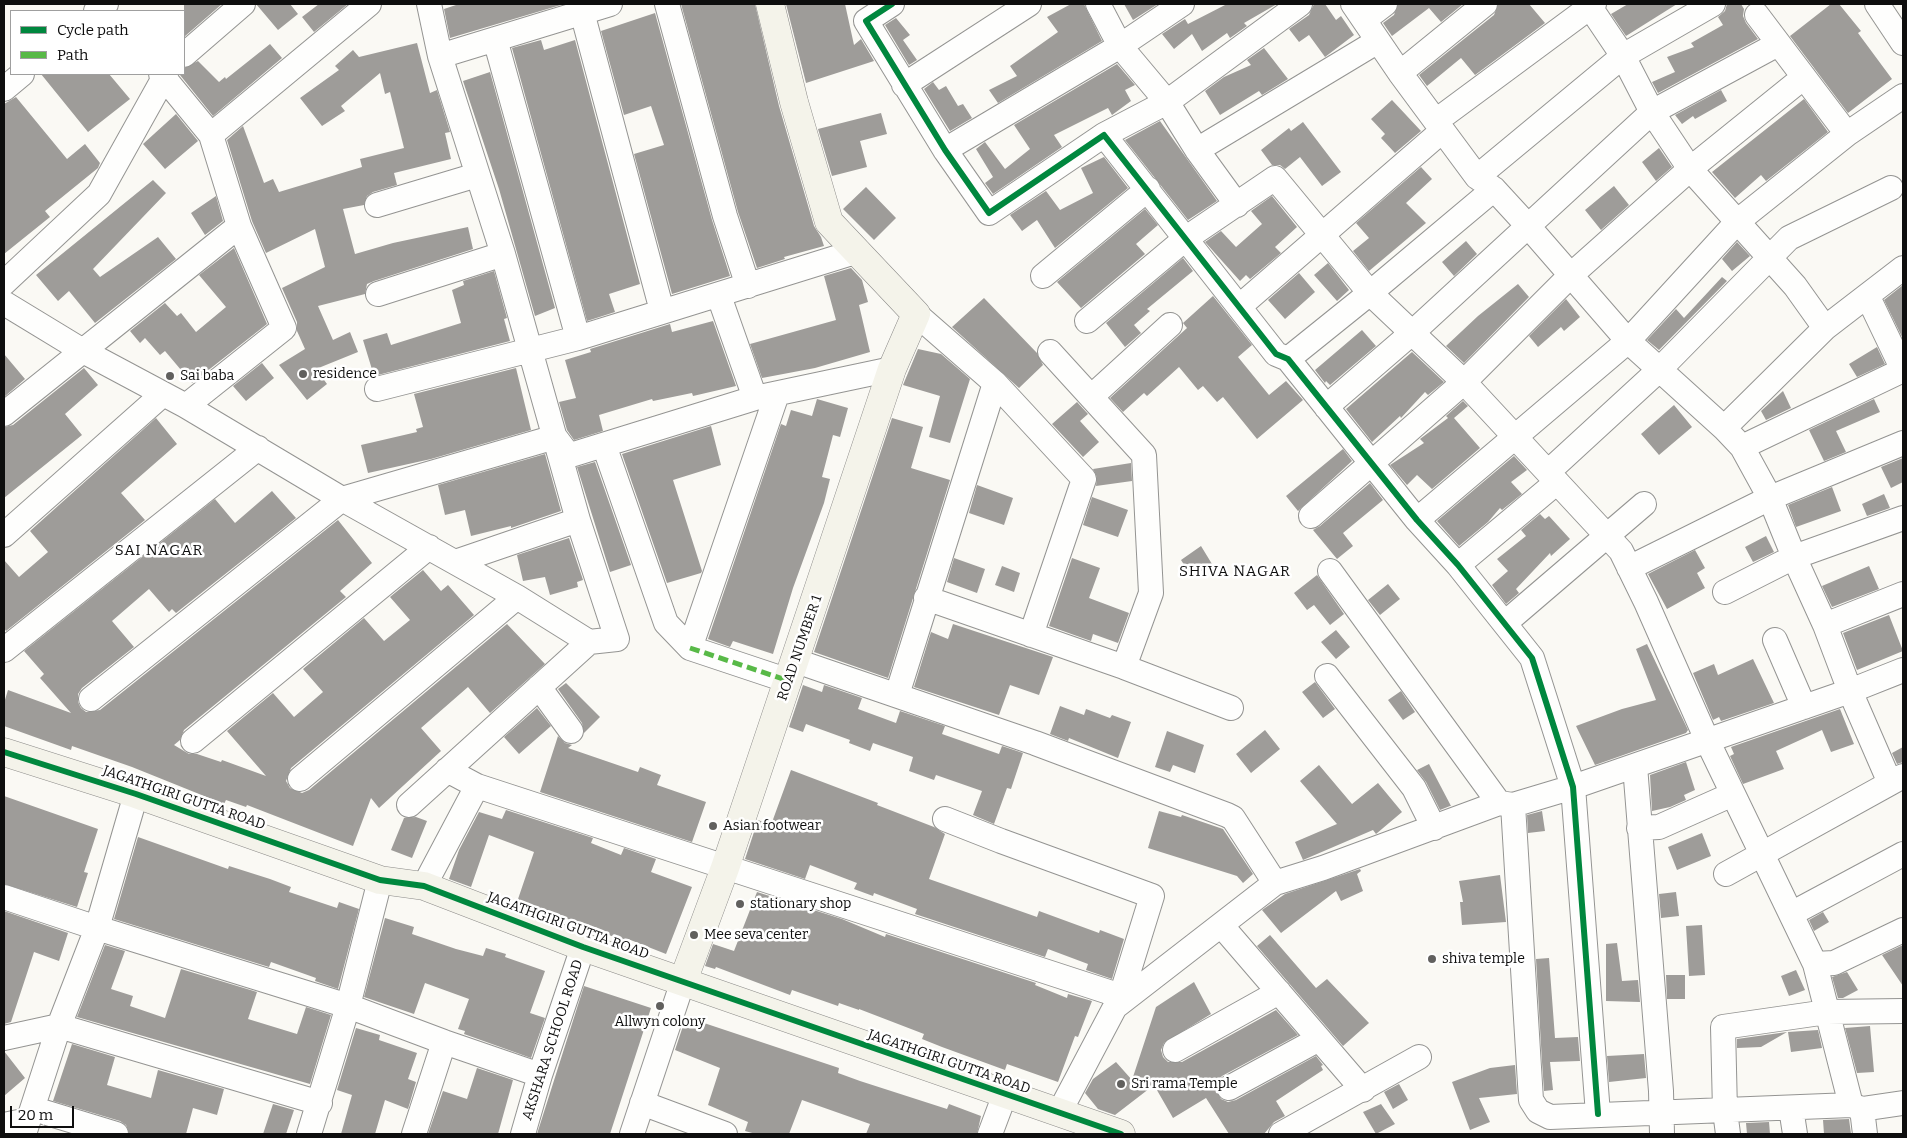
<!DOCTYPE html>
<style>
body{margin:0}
#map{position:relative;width:1907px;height:1138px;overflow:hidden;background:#faf9f4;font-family:Bitter,serif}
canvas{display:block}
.frame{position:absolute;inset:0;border:5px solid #0e0e0e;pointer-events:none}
.legend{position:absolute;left:10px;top:10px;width:175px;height:65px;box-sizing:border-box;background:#fff;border:1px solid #9f9f9f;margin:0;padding:6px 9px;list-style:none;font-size:15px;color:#0e0e0e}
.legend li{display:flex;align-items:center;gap:10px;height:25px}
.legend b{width:25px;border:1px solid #9f9f9f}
.scale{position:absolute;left:10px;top:1106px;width:64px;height:22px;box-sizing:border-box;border:2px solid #0e0e0e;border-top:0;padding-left:6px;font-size:15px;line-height:18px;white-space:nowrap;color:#0e0e0e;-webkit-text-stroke:4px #fff;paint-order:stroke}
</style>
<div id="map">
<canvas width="1907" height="1138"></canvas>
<div class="frame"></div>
<ul class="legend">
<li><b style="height:6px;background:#00873e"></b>Cycle path</li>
<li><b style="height:6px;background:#58b947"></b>Path</li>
</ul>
<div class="scale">20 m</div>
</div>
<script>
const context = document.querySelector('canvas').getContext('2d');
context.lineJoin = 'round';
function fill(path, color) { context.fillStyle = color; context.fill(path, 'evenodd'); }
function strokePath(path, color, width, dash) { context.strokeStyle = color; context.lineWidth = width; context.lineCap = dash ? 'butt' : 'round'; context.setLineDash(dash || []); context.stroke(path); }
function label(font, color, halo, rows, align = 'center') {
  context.font = font + ' Bitter,serif'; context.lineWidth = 5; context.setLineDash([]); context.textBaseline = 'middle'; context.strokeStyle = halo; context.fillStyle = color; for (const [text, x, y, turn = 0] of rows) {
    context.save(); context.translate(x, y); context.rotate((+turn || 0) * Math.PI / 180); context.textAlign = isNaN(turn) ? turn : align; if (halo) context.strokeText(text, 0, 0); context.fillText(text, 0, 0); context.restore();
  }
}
fill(new Path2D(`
 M184 4H222L184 37Z
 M256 4H290L298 14 278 30Z
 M319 4H348L314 32 302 17Z
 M459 4H564L450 38 444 9Z
 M681 4H755L779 106 814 226 821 237 824 246 784 257 785 259 757 268 738 212Z
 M786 4H845L854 45 861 39 874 61 806 83Z
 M1071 4H1084L1102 41 998 103 989 90 1017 76 1010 66 1058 32 1047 17Z
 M1124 4H1158L1133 20Z
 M1227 4H1277L1244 23 1247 26 1230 38 1227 33 1202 51 1192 34 1174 49 1162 34 1185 19 1188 24Z
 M1314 4H1325L1336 20 1341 16 1354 35 1325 57 1309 35 1299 42 1289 29 1309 15Z
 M1398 4H1463L1441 22 1429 8 1392 36 1383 23 1394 15Z
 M1498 4H1529L1545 23 1475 75 1461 58 1427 86 1419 75 1494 15Z
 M1628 4H1677L1626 36 1611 14Z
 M1727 4H1741L1744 9 1743 16 1746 23 1758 39 1658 93 1652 82 1675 72 1667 57 1694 47 1691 43 1723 25 1718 17 1725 11Z
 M1831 4H1839L1861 31 1858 33 1892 79 1848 113 1790 36Z
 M655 13 712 220 730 276 672 294 634 154 664 145 651 106 624 115 601 31Z
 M896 18 910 35 903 40 917 60 909 65 885 25Z
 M541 40 544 50 575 40 640 284 609 294 615 312 587 321 512 48Z
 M417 43 430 93 437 90 450 132 445 133 451 159 394 173 397 185 373 192 367 196 364 205 343 209 355 254 393 243 468 227 473 249 374 281 367 284 365 294 318 306 333 340 350 332 358 352 316 369 327 384 307 400 279 365 305 349 297 331V322L282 288 325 267 315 229 266 253 252 221 227 140 243 126 264 183 273 179 279 192 362 167 360 159 404 148 390 92 385 94 380 73 341 106 345 111 322 126 300 98 339 70 335 66 353 50 359 57Z
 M270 44 282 58 213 116 180 75 184 74V68L198 61 219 82 225 77 226 79Z
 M1264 48 1288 79 1262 95 1259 91 1220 115 1205 91 1224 77 1251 65 1247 60Z
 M1117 64 1135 85 1125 90 1131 101 1112 115 1108 108 1054 135 1062 147 993 194 985 183 993 177 976 149 985 142 1005 169 1030 149 1014 125Z
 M490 72 555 308 535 316 499 189 463 81Z
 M41 74H109L130 99 88 132Z
 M933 82 939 90 946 86 958 106 963 104 972 118 950 131 924 89Z
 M1721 90 1727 101 1695 119 1693 116 1682 124 1675 115Z
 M16 97 67 159 85 144 100 163 98 168 45 211 50 217 4 254V104Z
 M1804 99 1828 132 1766 181 1761 175 1735 198 1712 172Z
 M1392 100 1421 131 1395 153 1381 138 1385 134 1371 119Z
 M881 113 887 134 860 141 867 167 832 176 818 129Z
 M176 114 198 141 165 169 143 144Z
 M1160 121 1217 201 1188 220 1125 140Z
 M1303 122 1341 172 1322 186 1300 157 1285 169 1280 165H1272L1261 150 1289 128 1291 131Z
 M1659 148 1672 167 1656 181 1642 162Z
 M1104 157 1128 188 1055 248 1037 220 1022 231 1010 215 1046 191 1060 210 1093 193 1081 168Z
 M1421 167 1432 179 1406 203 1426 223 1369 271 1353 251 1369 238 1356 223Z
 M153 180 166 193 93 269 100 277 158 237 176 259 95 323 69 291 58 301 36 275Z
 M1614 186 1629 205 1601 230 1585 210Z
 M866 187 896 218 874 240 843 209Z
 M216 196 223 221 205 235 191 213Z
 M1272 196 1297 227 1275 247 1281 253 1250 279 1246 275 1240 281 1205 242 1221 231 1236 247 1262 224 1251 211Z
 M1145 209 1158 225 1136 244 1145 254 1081 308 1057 282Z
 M1466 241 1477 254 1454 276 1442 262Z
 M1737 242 1750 256 1732 271 1722 259Z
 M234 248 267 324 192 383 165 351 160 355 145 338 140 343 130 331 165 303 177 316 181 313 196 332 226 307 199 275Z
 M1183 258 1193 271 1147 309 1150 311 1134 325 1141 333 1125 347 1106 323Z
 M1328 263 1349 290 1337 301 1314 275Z
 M851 268 862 280 868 302 859 305 870 352 815 368 762 378 750 344 836 320 824 276Z
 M494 271 507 318 504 319 510 341 374 376 363 340 387 333 391 345 461 323 452 290 464 285 463 281Z
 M1299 273 1315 292 1285 319 1268 300Z
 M1722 277 1727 281 1659 350 1647 340 1676 309 1684 318Z
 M1518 284 1529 297 1464 363 1446 346 1478 316Z
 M1903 285V339L1884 300Z
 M1213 296 1252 345 1238 357 1269 395 1286 381 1303 400 1257 439 1223 397 1217 402 1203 386 1198 390 1179 367 1147 396 1144 393 1123 412 1110 398 1187 328 1183 323Z
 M984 298 1037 353 1043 365 1019 388 952 327Z
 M1566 299 1580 317 1564 331 1561 327 1538 347 1529 336Z
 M713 321 736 386 693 396 692 393 653 401 652 399 599 415 603 431 574 440 567 430 559 402 576 398 565 360 591 352 590 349 670 324 672 332Z
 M1362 330 1376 346 1330 385 1326 381 1325 383 1315 370Z
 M1877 347 1885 364 1857 377 1849 364Z
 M918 349 941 354 970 379 950 443 929 437 940 396 903 385Z
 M1412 352 1444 382 1428 395 1425 392 1401 418 1400 416 1372 442 1346 409Z
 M4 354 25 379 4 397Z
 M262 363 274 378 246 401 233 386Z
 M84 368 98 385 65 414 82 435 4 498V427L13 425Z
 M516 368 531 430 431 459 368 473 361 445 417 432 416 429 423 427 414 394Z
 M1783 391 1791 408 1766 420 1761 411Z
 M817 399 848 408 840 437 833 435 822 477 830 479 824 503 793 588 773 654 733 641 730 647 708 639 781 424 786 426 791 410 812 416Z
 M1874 399 1880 412 1836 431 1846 452 1824 461 1809 430Z
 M1463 401 1468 406 1454 418 1480 448 1432 489 1417 475 1407 485 1390 465 1424 443 1420 439 1448 418 1446 416Z
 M1077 402 1088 414 1080 421 1099 442 1083 457 1052 424Z
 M1674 405 1692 427 1659 455 1641 434Z
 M156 418 177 444 121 493 145 520 6 631 4 628V560L19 577 48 552 30 531Z
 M892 418 923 427 911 468 950 480 888 678 814 652Z
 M711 426 721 465 673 480 702 571 701 573 667 583 622 454Z
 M1343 449 1352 461 1298 511 1286 496Z
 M545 454 561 511 511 528V526L471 536 465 510 445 515 438 485Z
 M1514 456 1527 470 1511 482 1522 494 1502 510 1500 508 1488 522 1459 546 1437 521Z
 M1903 458V482L1891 488 1881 467Z
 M595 462 631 565 610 572 577 467Z
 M1131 463 1132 481 1096 486 1097 477 1093 469Z
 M1370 483 1383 500 1343 533 1353 546 1337 559 1313 530 1320 526Z
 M977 485 1013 498 1004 525 969 513Z
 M1832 487 1841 511 1796 527 1788 505Z
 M272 491 296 518 176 613 172 609 169 612 149 589 112 621 134 647 82 688 78 694V702L81 708 86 712 100 710 338 520 372 563 340 591 346 597 184 730 180 740 174 745 189 754H197L221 762 222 760 266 776 227 731 273 693 294 717 323 692 303 669 364 618 384 641 410 620 390 597 423 570 441 591 448 585 474 615 291 768 286 781 290 788 302 793 309 790 507 624 545 664 490 713 468 687 421 728 441 751 379 808 371 798 353 846 247 805 246 807 226 800 224 804 132 767 72 746 71 750 4 726V703L8 690 71 713 40 678 44 674 24 651 215 499 235 523Z
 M1884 494 1890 508 1867 516 1862 504Z
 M1092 497 1128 510 1118 537 1083 525Z
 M1540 514 1545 519 1549 516 1570 539 1551 556 1550 553 1516 589 1519 593 1506 604 1492 585 1508 571 1497 559 1526 536 1521 530Z
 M1766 536 1774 552 1753 562 1745 547Z
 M569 538 583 580 577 582 578 587 550 595 545 577 523 581 517 555Z
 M1201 546 1212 564 1192 577 1181 560Z
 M1695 550 1705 568 1697 573 1705 588 1667 609 1648 574Z
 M954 558 985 569 977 593 947 582Z
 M1072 558 1100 568 1089 598 1129 613 1118 643 1093 634 1091 641 1049 626Z
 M1002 566 1020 573 1014 592 995 585Z
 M1869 566 1879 589 1832 607 1822 586Z
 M1317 575 1344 614 1330 625 1314 605 1307 610 1294 593Z
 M1388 584 1400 599 1380 615 1368 600Z
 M1889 615 1903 651 1857 670 1843 633Z
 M953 624 1053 657 1039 695 1010 685 999 715 914 687 931 632 948 639Z
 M1336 630 1350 647 1336 659 1321 642Z
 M1647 644 1688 730 1686 733 1595 765 1576 726 1622 709 1656 700 1636 649Z
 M1753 659 1774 703 1721 721 1719 717 1713 720 1693 673 1714 664 1718 675Z
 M1315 682 1335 709 1323 718 1302 692Z
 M566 683 600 717 584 733 582 723 558 689Z
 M803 685 822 692 824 685 862 698 858 709 896 723 900 711 945 726 942 734 999 754 1002 746 1023 753 1011 789 1007 788 994 824 973 815 982 791 936 775 934 780 909 771 913 757 873 743 870 751 849 743 850 740 806 724 803 732 789 727Z
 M1401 691 1415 712 1403 720 1388 700Z
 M1060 706 1084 715 1086 709 1110 718 1112 715 1131 722 1118 758 1069 738 1068 741 1050 734Z
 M537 708 551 726 519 754 504 737Z
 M1840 709 1854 744 1831 752 1822 730 1776 751 1784 769 1743 784 1730 756 1734 754 1731 747Z
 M1265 730 1280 749 1251 773 1236 754Z
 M1167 731 1204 745 1195 773 1173 765 1170 772 1155 767Z
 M558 736 565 743 572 745 568 748 638 772 640 767 661 775 657 785 706 802 692 842 540 792Z
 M1903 747V762L1897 764 1892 753Z
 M1686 762 1695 790 1684 795 1686 800 1670 807 1652 811 1650 775Z
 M1429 764 1451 806H1450L1440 810 1426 782 1417 770Z
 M1319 765 1352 804 1378 783 1402 812 1376 834 1373 830 1303 860 1295 842 1337 824 1300 781Z
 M791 770 878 803 877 805 934 827 945 834 929 879 1037 917 1039 911 1099 933 1100 930 1124 939 1112 979 1086 970 1088 964 1048 949 1045 957 915 914 917 909 874 893 873 896 854 889 857 883 810 865 805 879 745 859 758 820 771 825Z
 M4 796 98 829 84 872 88 873 77 907 4 884Z
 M506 810 593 838 591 843 621 855 624 848 656 859 651 872 692 887 666 954 628 939 627 942 539 908V910L517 902 534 852 489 835 471 887 449 879 459 850 479 812 502 819Z
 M1159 811 1181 817 1182 815 1223 829 1253 874 1243 883 1237 876 1148 848Z
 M1542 811 1545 831 1528 833 1527 815Z
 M416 817 427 821 412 858 391 850 404 818Z
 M1702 833 1711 856 1677 870 1668 847Z
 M138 837 228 869 229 866 270 879 291 887 289 892 337 908 339 902 359 909 338 989 315 981 316 978 271 962 269 967 114 919Z
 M1360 869 1361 871 1357 874 1363 891 1341 901 1336 891 1281 933 1262 910 1285 894Z
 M1500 875 1506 922 1462 925 1460 902H1463L1459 881Z
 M757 892 842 919 885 937 886 934 1036 983 1035 985 1067 998 1068 994 1092 1001 1078 1037 1075 1036 1058 1082 1007 1064 1005 1070 942 1047 922 1039 924 1034 859 1009V1010L839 1003 838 1006 792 990 790 995 716 967 715 969 705 966 713 944 734 951Z
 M1676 892 1679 916 1661 918 1659 894Z
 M4 911 68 933 59 961 34 952 11 1022 4 1024Z
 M1823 912 1829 922 1814 931 1809 920Z
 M385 918 414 927 412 934 456 949 483 956 486 948 506 954 505 957 545 971 530 1013 545 1018 531 1058 464 1034 465 1031 458 1029 469 999 425 983 414 1014 364 997Z
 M1702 925 1705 975 1689 976 1686 926Z
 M1270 935 1316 988 1327 979 1369 1023 1343 1046 1257 946Z
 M1617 943 1622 981 1638 980 1640 1002 1606 1001V944Z
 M105 945 125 951 111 989 133 996 130 1006 165 1018 181 969 257 992 248 1019 297 1034 306 1007 331 1015 310 1084 77 1017Z
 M1903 945V986L1882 955Z
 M1549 958 1555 1038 1578 1037 1580 1061 1550 1062 1553 1090 1544 1091 1542 1062H1545H1542L1536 959Z
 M1796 970 1805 990 1789 996 1781 976Z
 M1847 972 1858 990 1843 998H1838L1832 977Z
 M1666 975H1685V999H1667Z
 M1194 982 1211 1014 1164 1043 1161 1050 1163 1057 1168 1062H1182L1276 1010 1298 1035 1222 1076 1217 1081 1215 1088 1221 1099 1228 1102 1236 1100 1316 1056 1323 1065 1321 1066 1323 1070 1276 1101 1285 1116 1274 1122 1264 1134H1229L1206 1098 1173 1118 1154 1085 1115 1115 1098 1109 1085 1093 1093 1079 1116 1062 1132 1080 1156 1007Z
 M584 986 651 1008 610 1134H537Z
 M686 1017 839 1068 838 1073 860 1081 947 1109 949 1104 981 1116 977 1134H866L870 1124 802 1100 789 1134H756L745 1131 748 1122 708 1105 720 1068 675 1050Z
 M1870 1026 1874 1072 1857 1073 1845 1028Z
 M356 1028 380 1035 379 1040 417 1053 408 1079 416 1082 408 1109 385 1100 375 1134H341L352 1095 337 1090Z
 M1818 1030 1822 1048 1791 1052 1788 1032Z
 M1787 1032 1761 1047 1737 1048V1039Z
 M72 1044 115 1057 107 1085 151 1098 158 1070 224 1089 217 1115 193 1108 186 1134H129L126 1125 120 1121 53 1101Z
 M4 1051 25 1078 4 1096Z
 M1644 1054 1646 1078 1609 1082 1607 1056Z
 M1515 1065 1517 1094 1479 1098 1490 1122 1470 1130 1452 1082 1490 1068Z
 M477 1068 513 1080 498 1134H428L443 1091 467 1099Z
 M1399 1084 1408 1100 1393 1109 1384 1092Z
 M273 1104 294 1110 286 1134H263Z
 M1381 1104 1395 1124 1376 1134 1363 1112Z
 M1849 1119 1851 1134H1824L1823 1120Z
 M1769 1122 1770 1134H1747L1746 1123Z`), '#9e9c99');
const street = new Path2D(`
 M667 4 725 216 748 286
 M892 4 866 21 945 150 989 213 1104 135 1276 354 1288 359 1417 520 1458 565 1532 658 1573 787 1598 1114
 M1098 4 1120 46 1167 102 1197 150 1237 205
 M1353 4 1400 73 1477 177 1494 189 1528 226 1628 341 1724 428 1742 447 1770 498 1794 557 1825 625 1850 691 1890 783
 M1588 4 1623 56 1652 112 1690 169 1795 286 1825 328
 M1877 4 1903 43
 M96 11 106 4
 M582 12 662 311
 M1757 15 1847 134
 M1364 20 1385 4
 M495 39 578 338
 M184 55 243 4
 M440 56 610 4
 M1400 73 1485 4
 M161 74 211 135 239 226 284 328 186 406
 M904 85 1029 4
 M4 89 22 74
 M1436 121 1594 4
 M211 135 369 4
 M1104 135 1167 102 1300 4
 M945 150 1120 46 1182 4
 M1197 150 1378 41
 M1477 177 1623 56 1713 4
 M377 205 477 175
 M1043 276 1148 189
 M4 283 99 194 166 74
 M378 294 503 254
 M719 296 755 398
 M1868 297 1903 370
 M4 303 83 351 186 406 342 499 517 597 589 642
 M1240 306 1442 131
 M916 314 995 383 1084 479 1031 635
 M1087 321 1185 239 1275 178 1370 293 1464 382 1621 551 1646 602 1707 740 1815 964 1851 1105
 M1050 352 1144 455 1151 593 1124 667
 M1288 359 1370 293 1494 189
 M377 389 578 338 858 251
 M1091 397 1170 325
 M1326 407 1413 332 1652 112 1778 44
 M4 414 239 226
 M1724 428 1825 328 1903 268
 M604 445 666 623 690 648 789 681
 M1742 447 1903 370
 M1548 472 1659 370 1789 238 1891 188
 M1311 516 1464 382 1571 275 1690 169 1804 77
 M1417 520 1628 341 1738 221 1847 134 1903 96
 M4 535 163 394
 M455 562 578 520
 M1458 565 1557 482
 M1629 568 1770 498 1903 443
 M1330 571 1499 803
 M1725 592 1794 557 1903 518
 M926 598 1124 667 1231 708
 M1505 623 1644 504
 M1825 625 1903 594
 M1775 640 1804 707
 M690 648 777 394
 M4 650 258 448
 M796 661 1035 743 1227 815 1233 818 1275 883
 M1327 676 1414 788 1434 828
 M539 687 571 731
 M897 695 995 383
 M91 699 342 499 555 437 567 453 574 454 755 398 892 369
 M193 741 429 547
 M1635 766 1661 1091 1662 1134
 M447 770 477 786 1121 996
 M300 779 517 597
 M409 805 589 642 617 639 578 520 503 254 440 56 429 4
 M1513 805 1531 1100 1538 1111 1550 1117 1851 1105 1862 1109 1903 1103
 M945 819 1001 841 1152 896 1121 996 1116 1006
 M1639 828 1659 827 1733 794
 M1726 874 1903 776
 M424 886 477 786
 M4 897 97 928 136 794
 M1791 914 1903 854
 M1221 925 1363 1090
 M1815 964 1834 963 1903 930
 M4 1038 59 1026 97 928 348 1006 444 1042 540 1075
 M1175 1050 1279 992
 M1229 1088 1319 1039
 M642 1103 725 1134
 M1791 1108 1795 1134
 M34 1109 116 1134
 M1862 1109 1865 1134
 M1059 1113 1115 1007 1275 883 1323 868 1499 803 1513 805 1573 787 1850 691 1903 670
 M4 1125 28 1120
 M24 1134 59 1026 320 1103
 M309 1134 348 1006 380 880
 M414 1134 444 1042
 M523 1134 540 1075 583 947
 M632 1134 683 981
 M990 1134 1005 1094
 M1281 1134 1419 1057
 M1728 1134 1725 1111 1723 1027 1827 1012 1903 1011`);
const secondary = new Path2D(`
 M4 752 136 794 380 880 424 886 583 947 1121 1134
 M683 981 725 868 892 369 916 314 829 222 794 102 770 4`);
strokePath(street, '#949492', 26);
strokePath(secondary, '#8b8a88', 29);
strokePath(street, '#fefefd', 24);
strokePath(secondary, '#f4f3ea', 28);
strokePath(new Path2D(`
 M690 648 789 681`), '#58b947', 5, [10, 5]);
strokePath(new Path2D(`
 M892 4 866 21 945 150 989 213 1104 135 1276 354 1288 359 1417 520 1458 565 1532 658 1573 787 1598 1114
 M4 752 136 794 380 880 424 886 583 947 1121 1134`), '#00873e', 6);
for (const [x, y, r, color] of [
 [303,374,5,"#61605e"],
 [170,376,5,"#61605e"],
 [713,826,5,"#61605e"],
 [740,904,5,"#61605e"],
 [694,935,5,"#61605e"],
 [1432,959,5,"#61605e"],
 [660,1006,5,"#61605e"],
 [1121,1084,5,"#61605e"]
]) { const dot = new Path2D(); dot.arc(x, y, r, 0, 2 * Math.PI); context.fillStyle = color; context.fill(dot); strokePath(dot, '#fff', 2); }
label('14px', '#0e0e0e', '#fff', [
 ["residence",313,374],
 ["Sai baba",180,376],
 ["Asian footwear",723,826],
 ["stationary shop",750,904],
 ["Mee seva center",704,935],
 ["shiva temple",1442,959],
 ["Allwyn colony",660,1022,"center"],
 ["Sri rama Temple",1131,1084]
], 'left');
label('14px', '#0e0e0e', '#fff', [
 ["ROAD NUMBER 1",800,648,-71],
 ["JAGATHGIRI GUTTA ROAD",184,798,19],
 ["JAGATHGIRI GUTTA ROAD",568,926,20],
 ["AKSHARA SCHOOL ROAD",553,1040,-72],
 ["JAGATHGIRI GUTTA ROAD",949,1062,19]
]);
context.letterSpacing = '1px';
label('15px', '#0e0e0e', '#fff', [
 ["SAI NAGAR",159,551],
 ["SHIVA NAGAR",1235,572]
]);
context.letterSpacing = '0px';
</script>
